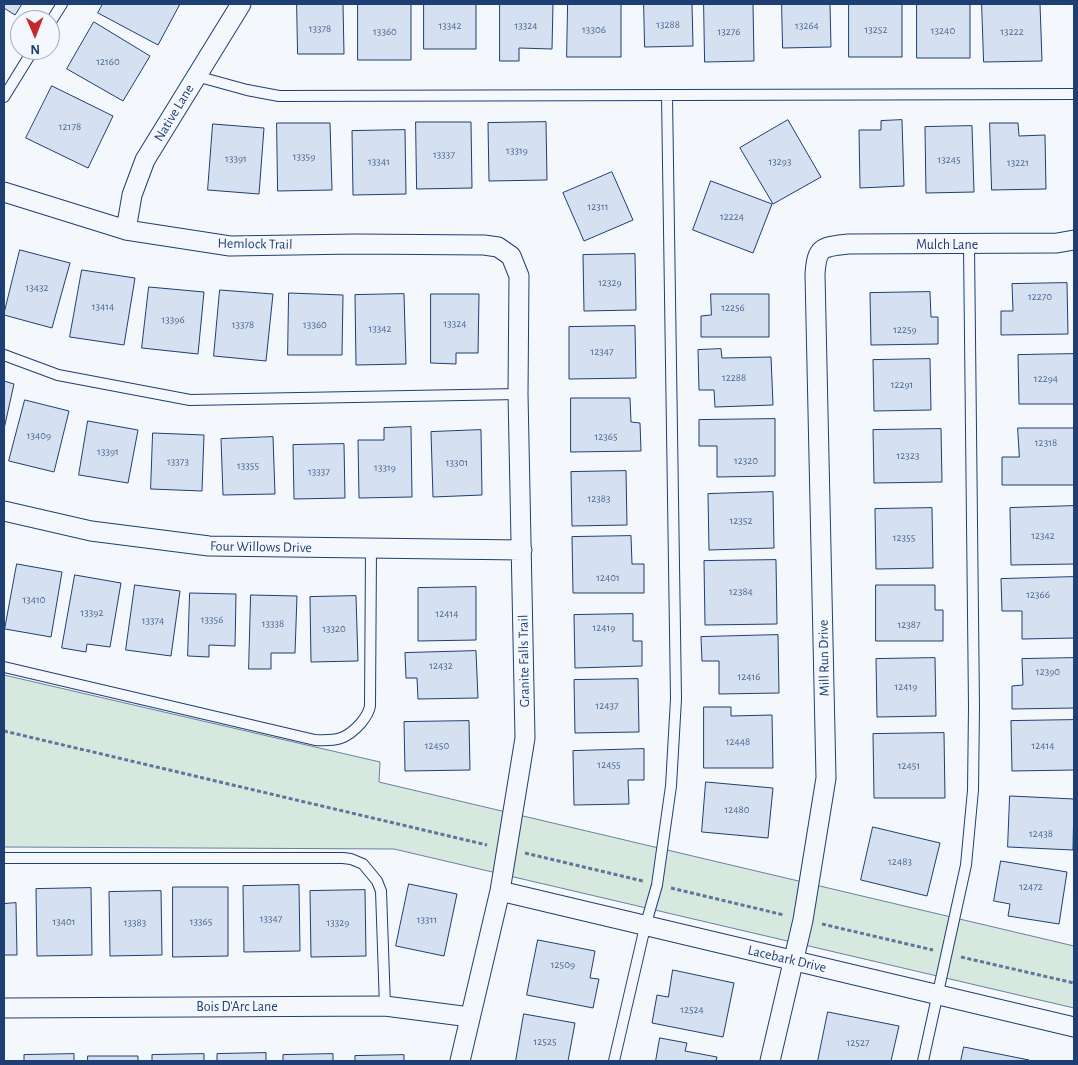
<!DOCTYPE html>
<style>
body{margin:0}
#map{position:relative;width:1078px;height:1065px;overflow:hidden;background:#f4f7fb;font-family:"Alegreya Sans",sans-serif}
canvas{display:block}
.frame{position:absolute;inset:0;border:5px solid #1d3f73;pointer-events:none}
.north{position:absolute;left:10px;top:10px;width:50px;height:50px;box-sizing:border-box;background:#f4f7fb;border:1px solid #9eadc5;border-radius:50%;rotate:179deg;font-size:14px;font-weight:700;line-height:20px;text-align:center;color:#1d3f73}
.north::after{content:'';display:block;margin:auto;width:18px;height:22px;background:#c62828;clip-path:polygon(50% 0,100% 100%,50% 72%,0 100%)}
</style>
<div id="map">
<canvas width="1078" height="1065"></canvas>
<div class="frame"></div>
<div class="north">N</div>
</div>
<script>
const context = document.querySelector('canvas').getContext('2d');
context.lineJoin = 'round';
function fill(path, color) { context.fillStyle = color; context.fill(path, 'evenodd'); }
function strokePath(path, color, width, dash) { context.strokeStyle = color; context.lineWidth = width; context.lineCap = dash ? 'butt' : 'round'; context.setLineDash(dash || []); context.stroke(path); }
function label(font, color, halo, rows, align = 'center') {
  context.font = font + ' "Alegreya Sans",sans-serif'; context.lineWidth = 4; context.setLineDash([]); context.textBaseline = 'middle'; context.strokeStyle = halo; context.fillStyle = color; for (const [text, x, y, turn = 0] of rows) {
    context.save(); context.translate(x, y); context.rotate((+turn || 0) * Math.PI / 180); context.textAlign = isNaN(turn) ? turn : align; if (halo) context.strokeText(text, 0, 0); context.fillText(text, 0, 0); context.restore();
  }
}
const green = new Path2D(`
 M4 675 380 762 379 782 1074 946V1008L394 849 4 847Z`);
fill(green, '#d7e8df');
strokePath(green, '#687fa3', 1);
const building = new Path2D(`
 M4 4H22L15 15 4 8Z
 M103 4H180L158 45 98 13Z
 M297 4H343L344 54H298Z
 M358 4H411V60H358Z
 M424 4H476V49H424Z
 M500 4H553L552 49 519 48V61H500Z
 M568 4H621V57H567Z
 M644 4H692L693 46 645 47Z
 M704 4H753L754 61 705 62Z
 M782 4H830L831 47 783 48Z
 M849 4H902V57H849Z
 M917 4H970V58H917Z
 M982 4H1040L1042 61 984 62Z
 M94 22 150 56 123 101 67 69Z
 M52 86 113 116 88 168 26 138Z
 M788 120 821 177 773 204 740 148Z
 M902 120 904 186 860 188 859 130H881V121Z
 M416 122H471L472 188 417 189Z
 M546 122 547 180 489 181 488 123Z
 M277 123H330L332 190 278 191Z
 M990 123H1018L1019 136 1045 135 1046 189 992 190Z
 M213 124 264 128 259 194 208 190Z
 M972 126 974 192 926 193 925 127Z
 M405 130 406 194 353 195 352 131Z
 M612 172 633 220 584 241 563 193Z
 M711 181 772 204 753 253 693 230Z
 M20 250 70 263 52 328 4 315Z
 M635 254 636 310 584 311 583 255Z
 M82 270 135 278 124 345 70 337Z
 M1067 283 1068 334 1001 335V311H1013L1012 284Z
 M149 287 204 292 198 354 142 348Z
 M220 290 273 294 266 361 214 356Z
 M930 292 931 317H938V344L871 345 870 293Z
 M289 293 343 295 342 355H288Z
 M404 294 406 364 356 365 355 295Z
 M431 294H479L478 353H456V364L431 363Z
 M711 294H769V337H701V316L711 315Z
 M635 326 636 378 569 379V327Z
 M721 349 722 358 771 357 773 405 715 407 714 390H699L698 350Z
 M1074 354V404H1019L1018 355Z
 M930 359 931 410 874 411 873 360Z
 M4 381 14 384 4 429Z
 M571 398H630L631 422 640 423 641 451 571 452Z
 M25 400 69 411 54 472 9 461Z
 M775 419V476L717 477V446H699V420Z
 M88 421 138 430 128 483 79 475Z
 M411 427 412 497 359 498 358 440H384V428Z
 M1018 428H1074V485H1002V457H1019Z
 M941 429 942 482 874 483 873 430Z
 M481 430 482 495 433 497 431 432Z
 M153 433 204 435 202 491 151 489Z
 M273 437 275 494 223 495 221 439Z
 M344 444 345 498 294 499 293 445Z
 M626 471 627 525 572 526 571 472Z
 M773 492 774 548 709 550 708 494Z
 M1074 506V564L1011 565 1010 508Z
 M932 508 933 568 876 569 875 509Z
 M631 536 632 564H644V593H573L572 537Z
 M776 560 777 624 705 625 704 561Z
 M17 564 62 572 51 637 5 629Z
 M75 575 121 583 110 647 87 644 86 652 62 648Z
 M1074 577V638L1022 639V611H1002L1001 579Z
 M135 585 180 591 171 656 126 650Z
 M876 585H935V610H943V641H876Z
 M476 587V640L418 641V588Z
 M190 593 236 594 235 646 209 645V657L188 656Z
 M251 595 297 596 295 653H271V669H249Z
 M356 596 358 661 311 662 310 597Z
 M633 614V641H642V666L575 668 574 615Z
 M778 635 779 693 719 694V661H702L701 637Z
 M476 651 478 698 418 699 417 678H406L405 653Z
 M935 658 936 716 877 717 876 659Z
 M1074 658V708L1012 709V686L1023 685 1022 659Z
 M638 679 639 732 575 733 574 680Z
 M704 707H731V716L772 715 773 768H704Z
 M1074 720V770L1012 771 1011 721Z
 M469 721 470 770 405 771 404 722Z
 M944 733 945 798H874L873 734Z
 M644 749V780H628L629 804 574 805 573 751Z
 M706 782 773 788 768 838 702 832Z
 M1010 796 1074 799 1073 850 1008 847Z
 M873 827 940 843 927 896 861 880Z
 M1001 861 1067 872 1059 924 1008 916 1010 904 994 901Z
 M409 884 457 894 444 956 396 946Z
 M299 885 300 951 244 952 243 886Z
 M173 887H228V956L173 957Z
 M91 888 92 955 37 956 36 889Z
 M365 890 366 956 311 957 310 891Z
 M161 891 162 955 110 956 109 892Z
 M16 903 17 955H4V904Z
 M538 940 595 951 590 978 599 979 593 1008 527 995Z
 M673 970 734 983 723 1037 652 1023 657 995 668 997Z
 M828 1012 899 1026 891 1061H818Z
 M524 1014 575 1023 568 1061H516Z
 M660 1038 687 1043 685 1051 717 1057 716 1061H656Z
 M964 1047 1029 1060V1061H961Z
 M266 1053V1061H217V1054Z
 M74 1054V1061H24V1055Z
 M204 1054V1061H152V1055Z
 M333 1054V1061H283V1055Z
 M404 1055V1061H355V1056Z
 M88 1056H138V1061H88Z`);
fill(building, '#d5e0f0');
strokePath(building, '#1d3f73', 1);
const lane = new Path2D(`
 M50 23 62 4
 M196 76 247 90 279 96 1074 94
 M4 97 33 50
 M4 355 58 375 190 400 518 394
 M4 667 315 740C336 741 346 740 361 723 365 718 369 713 370 706L371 549
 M4 858H343L351 859 363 864 377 881 381 891 385 1006
 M614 1061 645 927 657 885 671 786 676 699 667 96
 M923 1061 966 865 973 790 974 707 969 245`);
const street = new Path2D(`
 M4 192 126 230 230 246 356 244 484 245 498 247 511 256 519 276 518 394 525 738 500 891 460 1061
 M126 230 132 195 145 160 241 4
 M4 511 91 531 209 546 522 550
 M500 891 1074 1027
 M4 1008 385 1006 470 1017
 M770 1061 803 920 826 778 815 274C817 246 822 247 848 244L1057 243 1074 240`);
strokePath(lane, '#1d3f73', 12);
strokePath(street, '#1d3f73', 21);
strokePath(new Path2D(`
 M4 731 487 845
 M525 853 643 881
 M671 888 784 915
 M822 924 933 950
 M961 957 1074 983`), '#5e769c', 3, [4, 2.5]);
strokePath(lane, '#f4f7fb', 10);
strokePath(street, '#f4f7fb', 19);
label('11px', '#4b6792', null, [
 ["13288",668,25],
 ["13342",450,26],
 ["13324",526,26],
 ["13264",807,26],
 ["13378",320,29],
 ["13306",594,30],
 ["13252",876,30],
 ["13240",943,31],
 ["13360",385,32],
 ["13276",729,32],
 ["13222",1012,32],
 ["12160",108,62],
 ["12178",70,127],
 ["13319",517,151],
 ["13337",444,155],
 ["13359",304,157],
 ["13391",236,159],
 ["13245",949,160],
 ["13341",379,162],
 ["13293",780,162],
 ["13221",1018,163],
 ["12311",598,207],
 ["12224",732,217],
 ["12329",610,283],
 ["13432",37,288],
 ["12270",1040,297],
 ["13414",103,307],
 ["12256",733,308],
 ["13396",173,320],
 ["13324",455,324],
 ["13378",243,325],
 ["13360",315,325],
 ["13342",380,329],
 ["12259",905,330],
 ["12347",602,352],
 ["12288",734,378],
 ["12294",1046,379],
 ["12291",902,385],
 ["13409",39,436],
 ["12365",606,437],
 ["12318",1046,443],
 ["13391",108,452],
 ["12323",908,456],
 ["12320",746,461],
 ["13373",178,462],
 ["13301",457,463],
 ["13355",248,466],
 ["13319",385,468],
 ["13337",319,472],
 ["12383",599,499],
 ["12352",741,521],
 ["12342",1043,536],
 ["12355",904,538],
 ["12401",608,578],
 ["12384",741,592],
 ["12366",1038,595],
 ["13410",34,600],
 ["13392",92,613],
 ["12414",447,614],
 ["13356",212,620],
 ["13374",153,621],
 ["13338",273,624],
 ["12387",909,625],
 ["12419",604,628],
 ["13320",334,629],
 ["12432",441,666],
 ["12390",1048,672],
 ["12416",749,677],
 ["12419",906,687],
 ["12437",607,706],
 ["12448",738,742],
 ["12450",437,746],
 ["12414",1043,746],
 ["12455",609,765],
 ["12451",909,766],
 ["12480",737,810],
 ["12438",1041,834],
 ["12483",900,862],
 ["12472",1031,887],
 ["13347",271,919],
 ["13311",427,920],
 ["13401",64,922],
 ["13365",201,922],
 ["13383",135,923],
 ["13329",338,923],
 ["12509",563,965],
 ["12524",692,1010],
 ["12525",545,1042],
 ["12527",858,1043]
]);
label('14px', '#1d3f73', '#f4f7fb', [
 ["Native Lane",174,113,-59],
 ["Hemlock Trail",255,244,1],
 ["Mulch Lane",947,245],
 ["Four Willows Drive",261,547,1],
 ["Mill Run Drive",824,658,-91],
 ["Granite Falls Trail",524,661,-91],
 ["Lacebark Drive",787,959,13],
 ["Bois D'Arc Lane",237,1007]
]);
</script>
